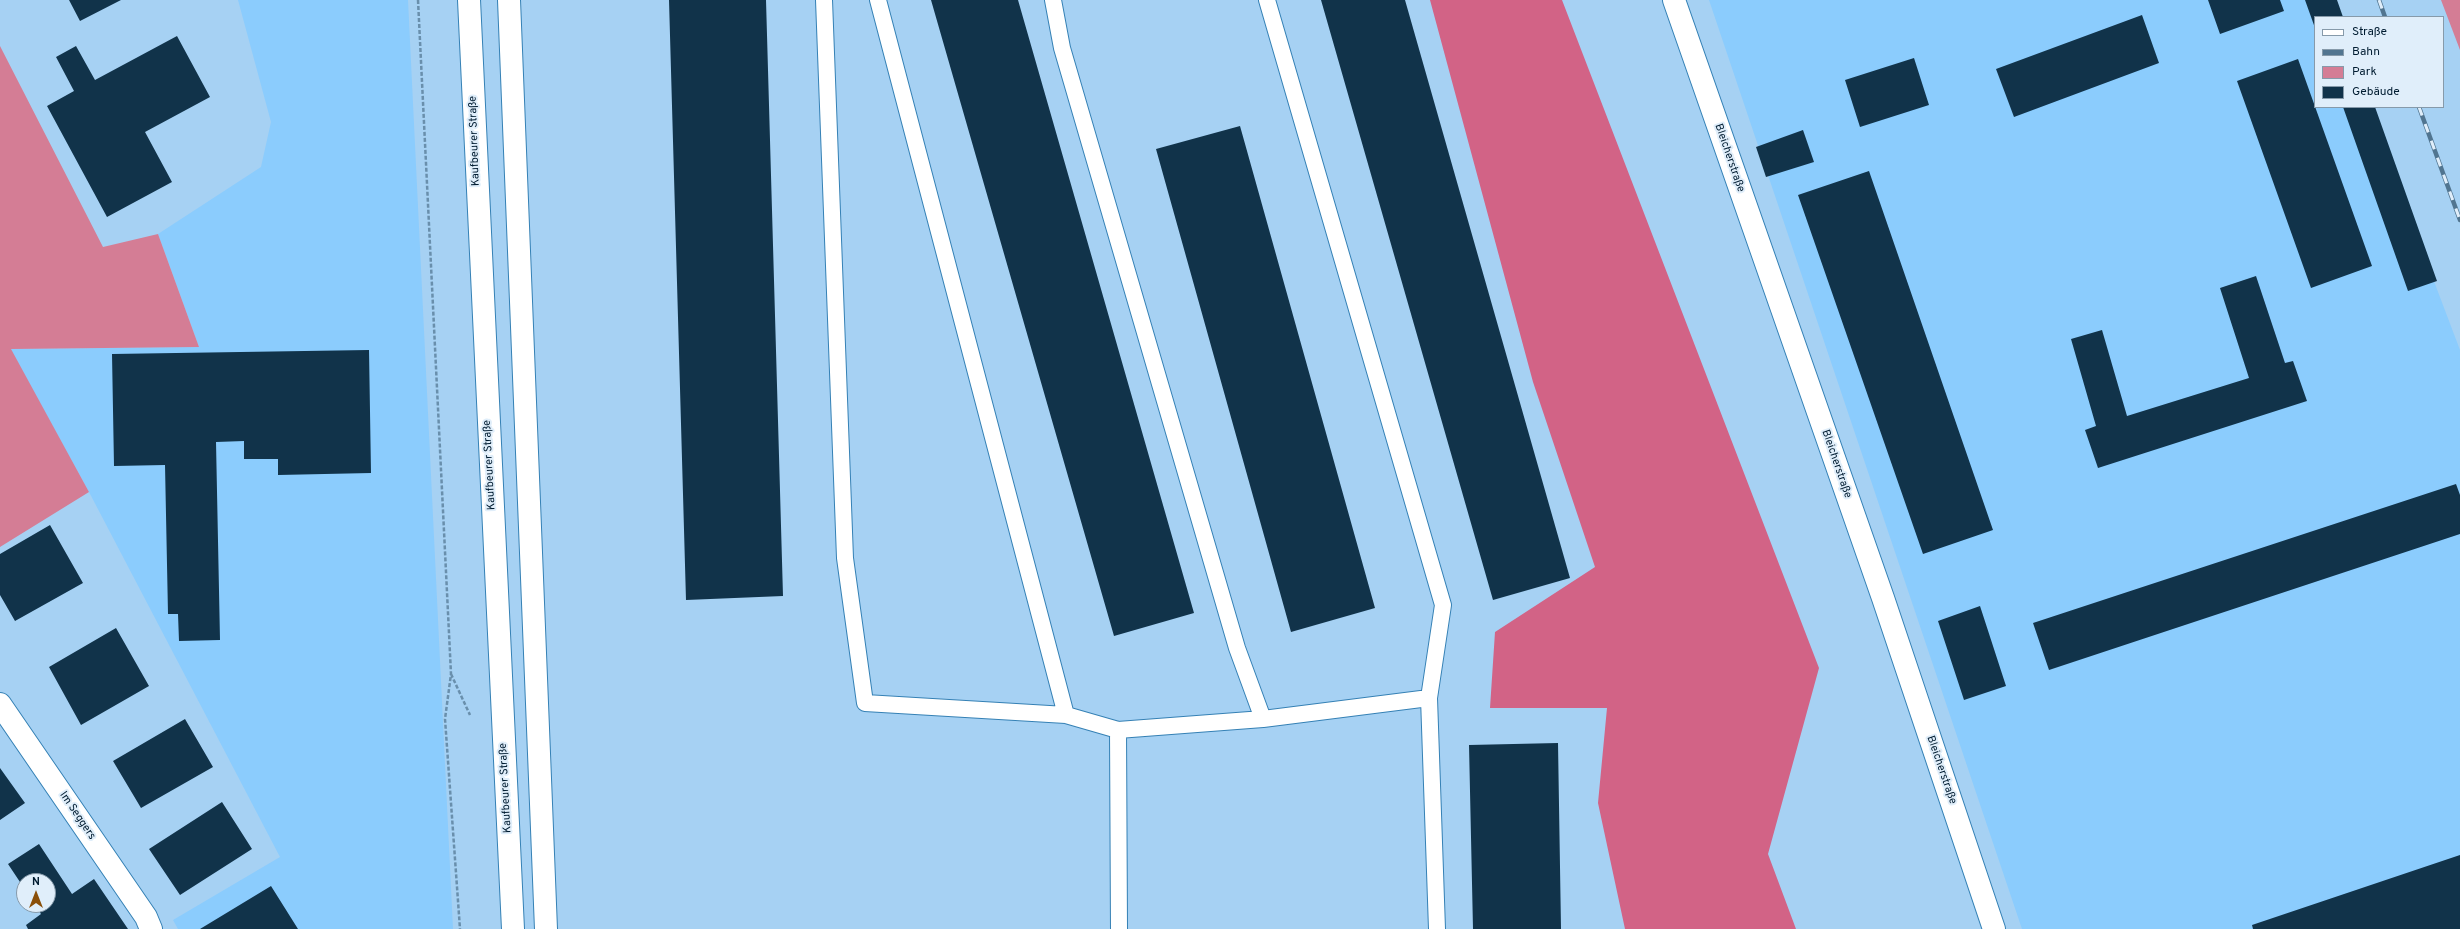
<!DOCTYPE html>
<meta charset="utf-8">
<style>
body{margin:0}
#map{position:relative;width:2460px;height:929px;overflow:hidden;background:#a6d1f3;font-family:Overpass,sans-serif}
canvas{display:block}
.legend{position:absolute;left:2314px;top:16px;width:130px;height:92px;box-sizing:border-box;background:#e0eefa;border:1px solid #869aaa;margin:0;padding:5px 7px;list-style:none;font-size:12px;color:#001c31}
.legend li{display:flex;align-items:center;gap:8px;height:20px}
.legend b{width:20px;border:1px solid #869aaa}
.north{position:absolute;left:16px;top:873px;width:40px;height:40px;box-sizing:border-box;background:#e0eefa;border:1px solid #869aaa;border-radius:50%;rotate:0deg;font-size:11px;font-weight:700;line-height:16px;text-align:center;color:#001c31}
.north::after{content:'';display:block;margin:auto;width:14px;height:18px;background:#8a4f09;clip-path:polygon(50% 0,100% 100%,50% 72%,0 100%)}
</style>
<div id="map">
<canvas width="2460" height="929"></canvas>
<ul class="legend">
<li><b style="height:5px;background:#fff"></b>Straße</li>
<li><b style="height:5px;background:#517590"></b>Bahn</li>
<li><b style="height:11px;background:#d47d95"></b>Park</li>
<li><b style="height:11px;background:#11334a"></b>Gebäude</li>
</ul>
<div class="north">N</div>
</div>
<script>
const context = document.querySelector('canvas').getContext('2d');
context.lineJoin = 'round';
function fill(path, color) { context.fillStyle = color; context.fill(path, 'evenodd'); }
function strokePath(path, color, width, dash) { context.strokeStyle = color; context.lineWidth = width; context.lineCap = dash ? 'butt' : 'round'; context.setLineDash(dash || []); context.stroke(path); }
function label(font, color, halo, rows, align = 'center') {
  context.font = font + ' Overpass,sans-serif'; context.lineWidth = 4; context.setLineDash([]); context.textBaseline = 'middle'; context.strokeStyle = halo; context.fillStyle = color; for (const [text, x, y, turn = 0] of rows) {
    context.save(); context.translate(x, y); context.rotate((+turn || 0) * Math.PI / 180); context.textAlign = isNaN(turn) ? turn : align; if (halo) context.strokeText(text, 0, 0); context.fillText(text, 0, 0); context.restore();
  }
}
fill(new Path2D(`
 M238 0H408L453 929H178L173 920 280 857 89 492 10 349 199 347 158 234 261 167 271 122Z
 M1709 0H2328L2315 17V107H2368L2460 350V929H2022Z`), '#8bccfd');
fill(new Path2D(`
 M2441 0H2460V50Z
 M0 46 103 247 158 234 199 347 11 349 89 492 0 547Z`), '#d47d95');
fill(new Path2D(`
 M1430 0H1562L1819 668 1768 854 1796 929H1625L1598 803 1607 708H1490L1495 632 1595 567 1533 382Z`), '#d26386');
fill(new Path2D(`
 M69 0H121L80 21Z
 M669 0H766L783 596 686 600Z
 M931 0H1018L1194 613 1114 636Z
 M1321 0H1405L1570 578 1493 600Z
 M2208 0H2280L2284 11 2220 34Z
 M2305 0H2337L2343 17H2315V28Z
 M2142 15 2159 63 2014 117 1996 69Z
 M177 36 210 97 145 132 172 182 107 217 47 106 74 91 56 57 76 46 95 80Z
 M1914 58 1929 105 1860 127 1845 80Z
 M2298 59 2372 266 2311 288 2237 81Z
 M2343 107H2375L2437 281 2408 291Z
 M1240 126 1375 608 1291 632 1156 149Z
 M1803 130 1814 162 1766 177 1756 147Z
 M1869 171 1993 530 1923 554 1798 195Z
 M2256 276 2285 363 2293 361 2307 401 2098 468 2085 430 2096 426 2071 339 2102 330 2127 416 2249 378 2220 288Z
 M369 350 371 473 278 475V459H244V441L216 442 220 640 179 641 178 614H168L165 465 114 466 112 354Z
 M2456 484 2460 495V534L2049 670 2033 623Z
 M50 525 83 583 15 621 0 595V554Z
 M1980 606 2006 686 1964 700 1938 621Z
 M116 628 149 686 81 725 49 667Z
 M185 719 213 767 141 808 113 761Z
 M1558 743 1561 929H1473L1469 745Z
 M0 768 25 803 0 820Z
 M222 802 252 849 180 895 149 849Z
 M39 844 72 894 94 879 128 929H28L26 925 41 914 35 905H48V881H24V888L8 864Z
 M2460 855V929H2253L2252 925Z
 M271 886 298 929H200Z`), '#11334a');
const lane = new Path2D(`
 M824 0 845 558 865 703 1066 715
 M878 0 1066 715 1118 730 1263 719
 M1053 0 1062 48 1237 648 1263 719 1429 698
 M1267 0 1443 605 1429 698 1437 929
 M1118 730 1119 929`);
const street = new Path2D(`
 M1674 0 1883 598 1994 929
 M0 704 146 917 151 929`);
const secondary = new Path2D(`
 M469 0 513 929
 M509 0 546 929`);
strokePath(lane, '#3581b5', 18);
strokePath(street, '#3581b5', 24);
strokePath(secondary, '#3581b5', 24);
strokePath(new Path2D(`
 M418 0 451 674 445 719 460 929
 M451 674 470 715`), '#698fac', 2.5, [4, 2]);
strokePath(lane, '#fff', 16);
strokePath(street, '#fff', 22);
strokePath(secondary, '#fff', 22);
const rail = new Path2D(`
 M2379 0 2385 17
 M2419 107 2460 220`);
strokePath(rail, '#517590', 4.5);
strokePath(rail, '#e0eefa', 3, [9]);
label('11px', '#001c31', '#e0eefa', [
 ["Kaufbeurer Straße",475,141,-92],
 ["Bleicherstraße",1729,158,71],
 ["Bleicherstraße",1836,464,71],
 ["Kaufbeurer Straße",490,465,-93],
 ["Bleicherstraße",1941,770,71],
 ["Kaufbeurer Straße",506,788,-93],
 ["Im Seggers",77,816,56]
]);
</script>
